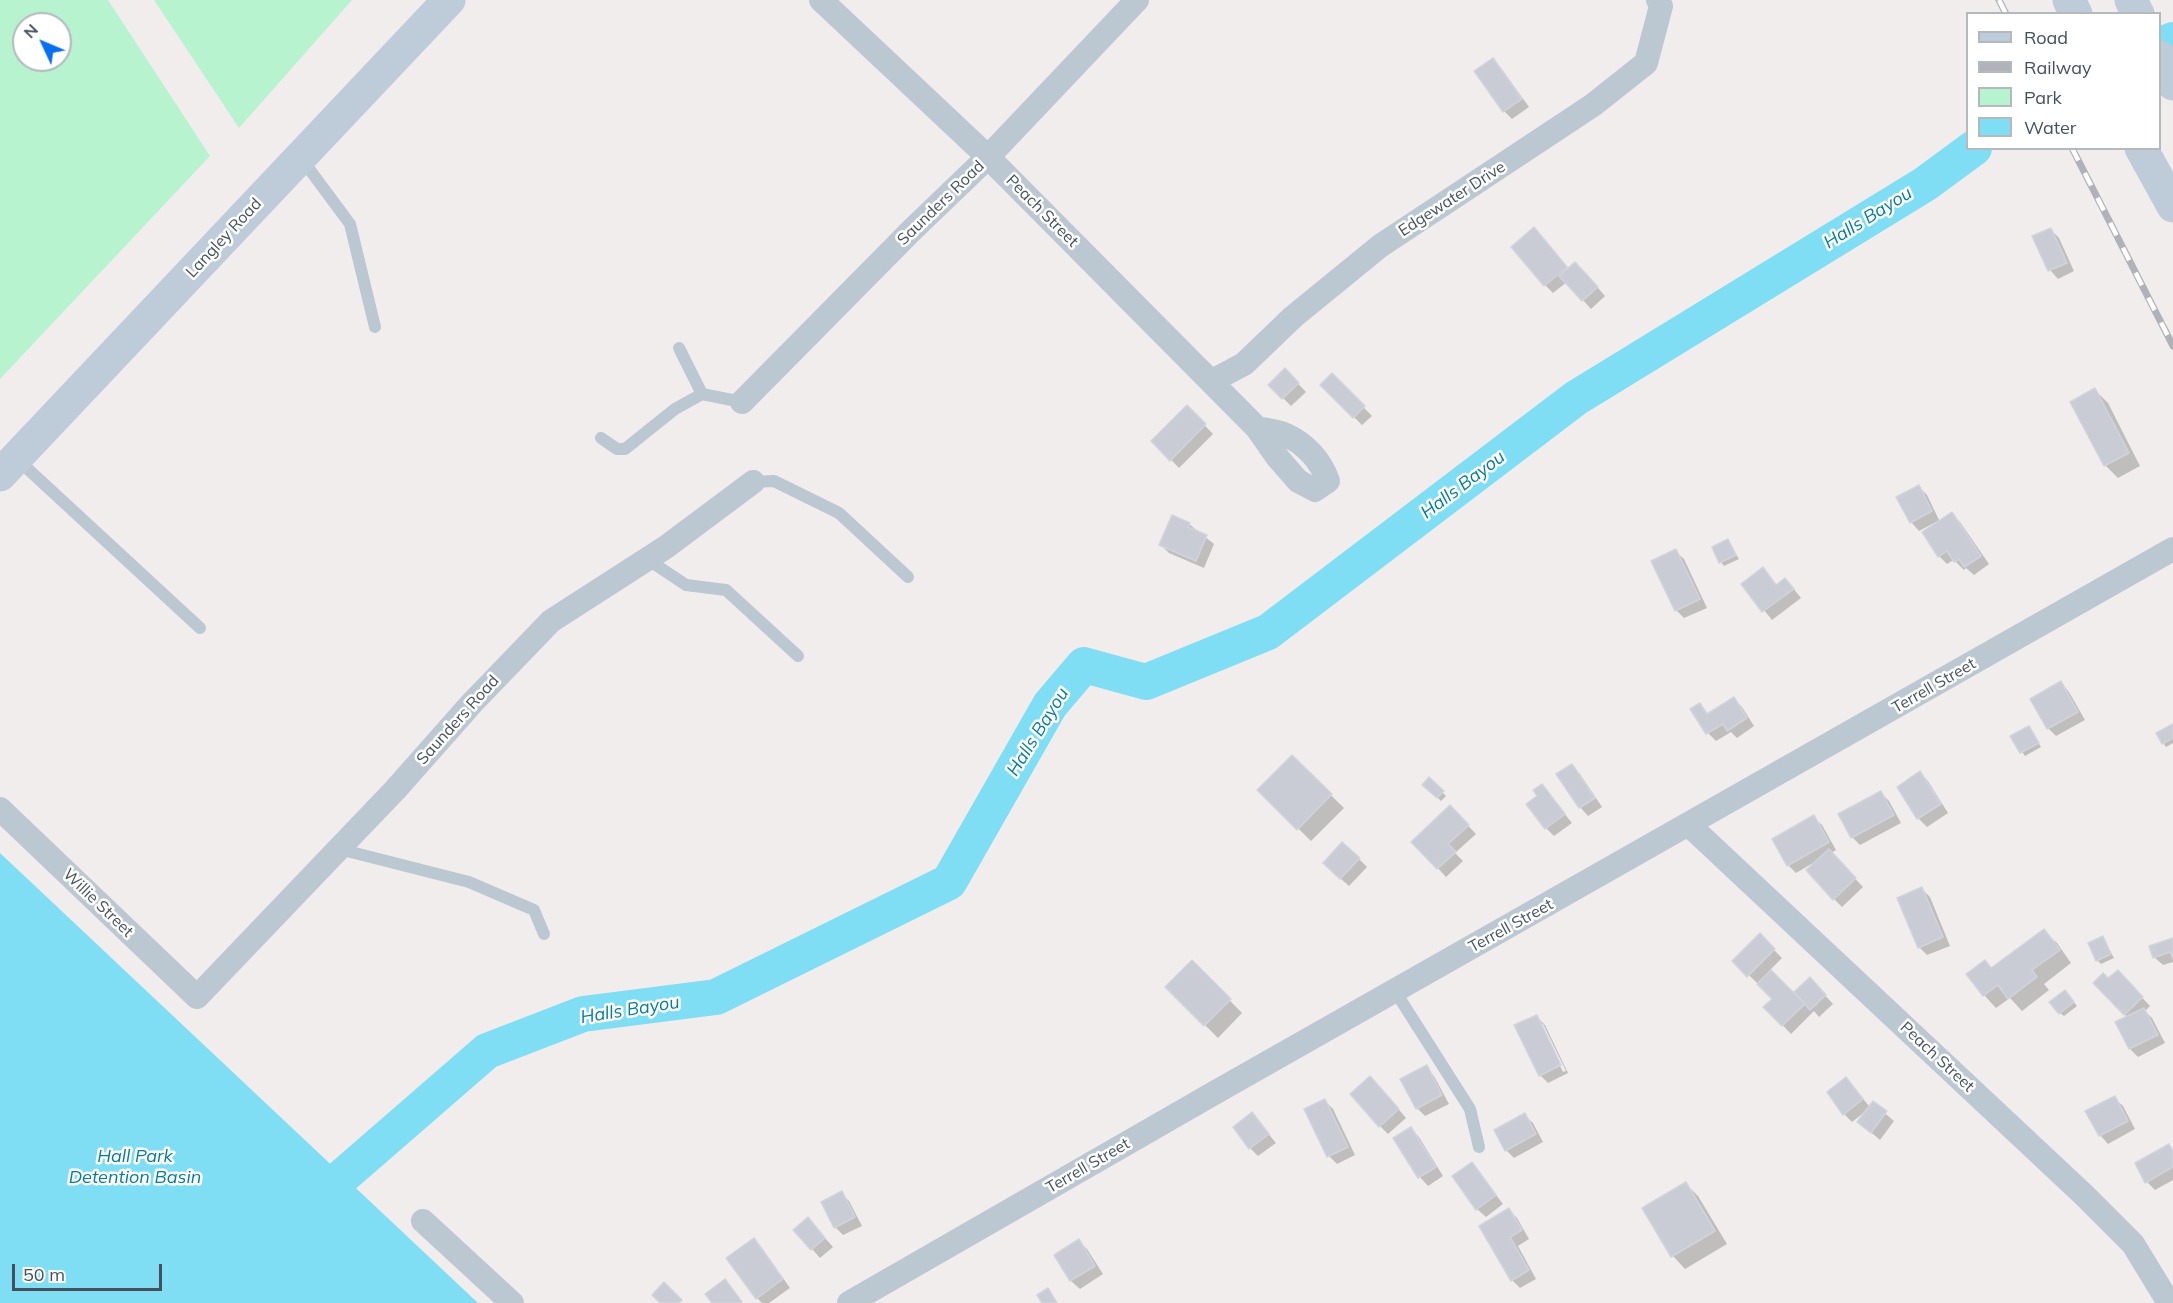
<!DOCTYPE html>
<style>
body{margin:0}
#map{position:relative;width:2173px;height:1303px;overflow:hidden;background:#f1eded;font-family:Mulish,sans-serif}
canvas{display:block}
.legend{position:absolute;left:1966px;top:12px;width:195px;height:138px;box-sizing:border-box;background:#fff;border:2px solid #b4b9be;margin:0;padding:8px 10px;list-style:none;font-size:18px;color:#44515d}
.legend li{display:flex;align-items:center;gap:12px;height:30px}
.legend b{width:30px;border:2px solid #b4b9be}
.north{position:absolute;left:12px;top:12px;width:60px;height:60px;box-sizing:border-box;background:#fff;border:2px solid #b4b9be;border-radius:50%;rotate:314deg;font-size:16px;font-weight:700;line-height:24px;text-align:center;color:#44515d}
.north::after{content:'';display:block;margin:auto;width:21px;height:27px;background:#076ff1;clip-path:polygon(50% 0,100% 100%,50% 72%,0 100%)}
.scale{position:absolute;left:12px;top:1264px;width:150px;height:27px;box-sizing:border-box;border:3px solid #44515d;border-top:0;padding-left:8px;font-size:18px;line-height:21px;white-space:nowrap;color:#44515d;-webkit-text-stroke:4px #fff;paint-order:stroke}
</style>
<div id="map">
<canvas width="2173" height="1303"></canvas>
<ul class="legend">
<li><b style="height:8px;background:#becbd9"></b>Road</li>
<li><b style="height:8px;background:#afb3b9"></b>Railway</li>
<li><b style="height:16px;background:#b7f3ce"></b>Park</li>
<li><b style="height:16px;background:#7fddf4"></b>Water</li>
</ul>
<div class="north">N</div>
<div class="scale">50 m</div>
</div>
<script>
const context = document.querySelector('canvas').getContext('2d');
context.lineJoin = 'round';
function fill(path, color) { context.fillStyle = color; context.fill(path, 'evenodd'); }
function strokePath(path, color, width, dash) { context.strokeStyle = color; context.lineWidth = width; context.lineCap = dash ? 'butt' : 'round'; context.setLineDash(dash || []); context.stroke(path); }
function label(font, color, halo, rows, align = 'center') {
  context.font = font + ' Mulish,sans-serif'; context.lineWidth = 5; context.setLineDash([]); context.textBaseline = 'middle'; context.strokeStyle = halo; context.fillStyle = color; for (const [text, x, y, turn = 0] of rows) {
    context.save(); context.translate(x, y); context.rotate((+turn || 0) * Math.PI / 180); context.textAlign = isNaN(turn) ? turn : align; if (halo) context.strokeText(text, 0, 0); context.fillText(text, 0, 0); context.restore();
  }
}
fill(new Path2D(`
 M0 0H108L210 156 0 379ZM24 24H60V60H24Z
 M154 0H352L239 128Z`), '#b7f3ce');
fill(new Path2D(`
 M0 853 478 1303H0Z`), '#7fddf4');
fill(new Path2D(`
 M1493 60 1501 68 1529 107 1512 119 1504 111Z
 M2051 230 2059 238 2074 271 2058 279 2050 270 2034 237Z
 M1542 237 1569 270 1584 272 1605 296 1591 309 1567 282 1553 293 1545 285Z
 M1285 370 1306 392 1291 406 1270 385Z
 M1332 375 1372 416 1362 425 1322 385Z
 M2095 390 2108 403 2140 466 2118 478 2105 465Z
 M1187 407 1213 434 1179 468 1153 441Z
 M1919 487 1927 495 1940 522 1952 514 1960 522 1989 564 1974 575 1966 568 1964 570 1954 560 1947 564 1939 556 1936 522 1919 531 1911 522Z
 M1189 524 1214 544 1204 568 1169 553 1161 545Z
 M1728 541 1739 559 1724 566 1721 562Z
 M1675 551 1684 559 1707 608 1684 618 1676 610Z
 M1763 569 1777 586 1793 588 1801 598 1772 620 1743 584Z
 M2061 683 2069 692 2085 720 2056 736 2048 728Z
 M1734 699 1742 707 1754 726 1737 738 1731 732 1716 741 1708 733 1693 710 1700 705 1709 715Z
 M2173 726V743L2166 747 2163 743Z
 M2028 727 2041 747 2025 756 2012 737Z
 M1292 757 1344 808 1311 841 1259 790Z
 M1572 766 1580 774 1602 807 1588 816 1580 807Z
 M1920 773 1928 781 1948 813 1927 827 1918 818 1899 787Z
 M1429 779 1446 796 1441 801 1425 785Z
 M1542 786 1572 823 1554 836 1546 828 1539 796Z
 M1881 793 1889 801 1901 823 1860 845 1852 837Z
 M1450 807 1476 834 1455 853 1463 861 1446 877 1414 842Z
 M1813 817 1822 825 1836 850 1831 853 1863 887 1842 907 1834 899 1813 863 1796 873 1788 865Z
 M1359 859 1367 867 1349 886 1333 872Z
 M1922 889 1930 897 1950 946 1927 955 1919 947Z
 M2044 931 2057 943 2071 963 2044 984 2049 990 2022 1011 2010 998 1996 1008 1984 995 1985 962 1993 969Z
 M1760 936 1782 958 1770 970 1794 994 1810 979 1833 1004 1819 1017 1814 1011 1791 1034 1765 1007 1774 999 1734 961Z
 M2103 938 2114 958 2101 964 2097 960Z
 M2173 940V962L2163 965 2154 957Z
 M1192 962 1242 1013 1218 1038 1167 987Z
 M2118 972 2150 1006 2145 1011 2152 1018 2165 1043 2138 1057 2130 1049 2117 1023 2128 1018 2095 983 2108 980Z
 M2068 995 2077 1006 2064 1016 2060 1013Z
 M1536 1016 1545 1025 1568 1073 1548 1083 1540 1075ZM1540 1024H1543L1566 1071 1563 1072Z
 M1426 1067 1434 1076 1449 1104 1425 1116 1417 1108Z
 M1846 1079 1870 1107 1873 1103 1894 1121 1880 1140 1859 1122 1866 1111 1852 1122 1844 1114Z
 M1379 1086 1406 1118 1388 1134 1380 1126Z
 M2114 1098 2123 1106 2135 1129 2108 1144 2100 1135Z
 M1325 1101 1333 1109 1355 1155 1337 1164 1329 1156Z
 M1252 1114 1276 1143 1258 1156 1250 1148Z
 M1524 1115 1533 1123 1543 1142 1514 1158 1506 1150Z
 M1411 1129 1419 1137 1443 1176 1428 1186 1420 1177 1395 1139Z
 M2169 1146 2173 1150V1180L2155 1190 2147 1182Z
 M1472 1164 1503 1204 1486 1217 1477 1209Z
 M1685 1183 1698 1196 1727 1244 1685 1269 1673 1256 1644 1208Z
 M841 1193 849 1201 862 1226 843 1235 835 1227Z
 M1509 1210 1517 1218 1529 1239 1518 1246 1536 1279 1520 1288 1512 1280 1481 1226Z
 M816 1228 833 1247 820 1258 812 1249Z
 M754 1240 762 1248 790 1288 769 1303H762L757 1298Z
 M1078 1241 1087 1249 1103 1274 1080 1289 1071 1281 1056 1255Z`), '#0003');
strokePath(new Path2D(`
 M2160 45 2173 40
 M305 1209 487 1051 583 1014 716 997 949 882 1050 705 1084 665 1146 682 1268 632 1576 398 1925 184 1974 148`), '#7fddf4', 36);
const building = new Path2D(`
 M1493 58 1522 99 1503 112 1474 71Z
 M1534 227 1567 267 1544 286 1511 247Z
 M2051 228 2067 263 2048 271 2032 236Z
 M1575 262 1598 287 1582 301 1559 276Z
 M1285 368 1299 383 1282 399 1268 385Z
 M1332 373 1365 406 1353 418 1320 385Z
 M2095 388 2129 453 2104 466 2070 402Z
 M1187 405 1206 424 1170 461 1151 441Z
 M1919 485 1932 511 1910 523 1896 497Z
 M1952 512 1981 556 1964 567 1959 559 1954 562 1947 551 1938 557 1922 532Z
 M1172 515 1190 523 1188 527 1207 535 1196 561 1159 545Z
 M1728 539 1736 555 1719 563 1712 547Z
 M1676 549 1700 599 1675 611 1651 561Z
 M1763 567 1776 585 1785 578 1794 589 1762 612 1741 584Z
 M2061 681 2078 712 2047 729 2030 699Z
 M1734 697 1747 718 1727 731 1723 724 1706 734 1690 709 1700 703 1707 714Z
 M2173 724V738L2162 744 2156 733Z
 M2029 726 2039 743 2020 753 2010 736Z
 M1292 755 1332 794 1297 830 1257 790Z
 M1572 764 1595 798 1579 808 1556 774Z
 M1920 771 1941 804 1917 819 1897 787Z
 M1429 777 1444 791 1437 798 1422 785Z
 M1542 784 1565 814 1545 829 1526 804 1537 796 1533 790Z
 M1881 791 1894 815 1851 838 1838 814Z
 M1450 805 1469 825 1448 844 1456 852 1437 869 1411 842Z
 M1814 815 1829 842 1787 866 1772 839Z
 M1342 842 1360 858 1340 879 1323 863Z
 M1829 849 1856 878 1833 900 1806 870Z
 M1922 887 1943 937 1918 948 1897 898Z
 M2044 929 2060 950 2032 970 2037 977 2008 999 1998 985 1983 996 1966 974 1985 960 1991 968Z
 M1760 933 1775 949 1747 977 1732 961Z
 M2103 936 2111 954 2096 961 2088 943Z
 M2173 938V959L2170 952 2153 958 2149 946Z
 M1192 960 1231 999 1204 1026 1165 987Z
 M1771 970 1805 1004 1782 1026 1763 1007 1772 999 1757 984Z
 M2118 970 2143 997 2124 1015 2093 983 2103 973 2108 978Z
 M1810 977 1826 995 1810 1010 1794 992Z
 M2065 990 2074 1002 2059 1014 2049 1002Z
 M2144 1008 2158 1035 2129 1049 2115 1022Z
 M1537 1015 1561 1065 1539 1076 1514 1025Z
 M1427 1065 1442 1095 1416 1109 1400 1079Z
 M1370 1076 1399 1109 1379 1127 1350 1094Z
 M1846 1077 1863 1099 1843 1115 1827 1092Z
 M2115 1096 2128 1121 2099 1136 2085 1111Z
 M1325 1099 1348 1147 1327 1157 1304 1109Z
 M1873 1101 1887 1111 1871 1133 1857 1122Z
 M1252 1112 1269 1134 1249 1149 1233 1127Z
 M1525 1113 1536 1134 1505 1151 1494 1130Z
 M1411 1127 1436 1167 1418 1178 1393 1138Z
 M2169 1144 2173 1151V1167L2145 1183 2135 1163Z
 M1472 1162 1496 1195 1476 1210 1452 1176Z
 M1686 1182 1715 1231 1671 1257 1642 1208Z
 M842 1191 855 1217 834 1228 821 1202Z
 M1509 1208 1522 1230 1510 1237 1529 1270 1511 1281 1479 1226Z
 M808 1217 825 1238 811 1250 793 1230Z
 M754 1238 783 1279 756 1299 726 1258Z
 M1079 1239 1095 1266 1070 1281 1054 1255Z
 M725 1279 742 1302 741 1303H712L705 1294Z
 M664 1282 682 1300 679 1303H660L652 1295Z
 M1048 1288 1057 1303H1042L1037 1295Z`);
fill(building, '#c9ccd4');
strokePath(building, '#d1d4da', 1.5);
strokePath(new Path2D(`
 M301 158 350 224 375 327
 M679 348 702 394
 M601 438 617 449H625L675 409 702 394 742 402
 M17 459 200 628
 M753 482 774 481 839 513 908 577
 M647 559 686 585 726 590 798 656
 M339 849 469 882 534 910 544 934
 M1395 991 1470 1109 1479 1147`), '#bcc8d1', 12);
strokePath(new Path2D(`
 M821 0 988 157 1257 428 1278 458 1298 481 1315 490 1328 481C1321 461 1306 444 1286 435 1278 431 1266 430 1257 428
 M1212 381 1244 364 1293 317 1380 246 1593 105 1646 63 1661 6 1658 0
 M742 402 911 231 988 157 1137 0
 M0 809 197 997 395 790 472 703 551 621 666 547 753 482
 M1689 825 2084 1195 2133 1244 2169 1303
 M423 1221 512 1303
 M849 1303 1216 1092 2173 549`), '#bcc8d1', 24);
strokePath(new Path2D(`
 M2069 0 2076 14
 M2131 0 2138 14
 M2160 57 2173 84
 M2141 148 2173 206
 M0 475 449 0`), '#becbd9', 33);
const rail = new Path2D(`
 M1999 0 2006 14
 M2072 148 2173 346`);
strokePath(rail, '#afb3b9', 7);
strokePath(rail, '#fff', 4.5, [14]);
label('16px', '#44515d', '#fff', [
 ["Edgewater Drive",1452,199,-33],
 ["Saunders Road",941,203,-44],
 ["Peach Street",1042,211,45],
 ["Langley Road",224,238,-47],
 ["Terrell Street",1934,686,-30],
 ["Saunders Road",458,720,-48],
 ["Willie Street",98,903,44],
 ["Terrell Street",1511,926,-29],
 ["Peach Street",1937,1057,43],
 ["Terrell Street",1088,1166,-30]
]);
label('italic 18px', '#037c9c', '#fff', [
 ["Halls Bayou",1868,218,-32],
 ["Halls Bayou",1463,485,-37],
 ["Halls Bayou",1038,732,-58],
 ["Halls Bayou",630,1010,-9],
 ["Hall Park",135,1157],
 ["Detention Basin",135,1178]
]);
</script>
